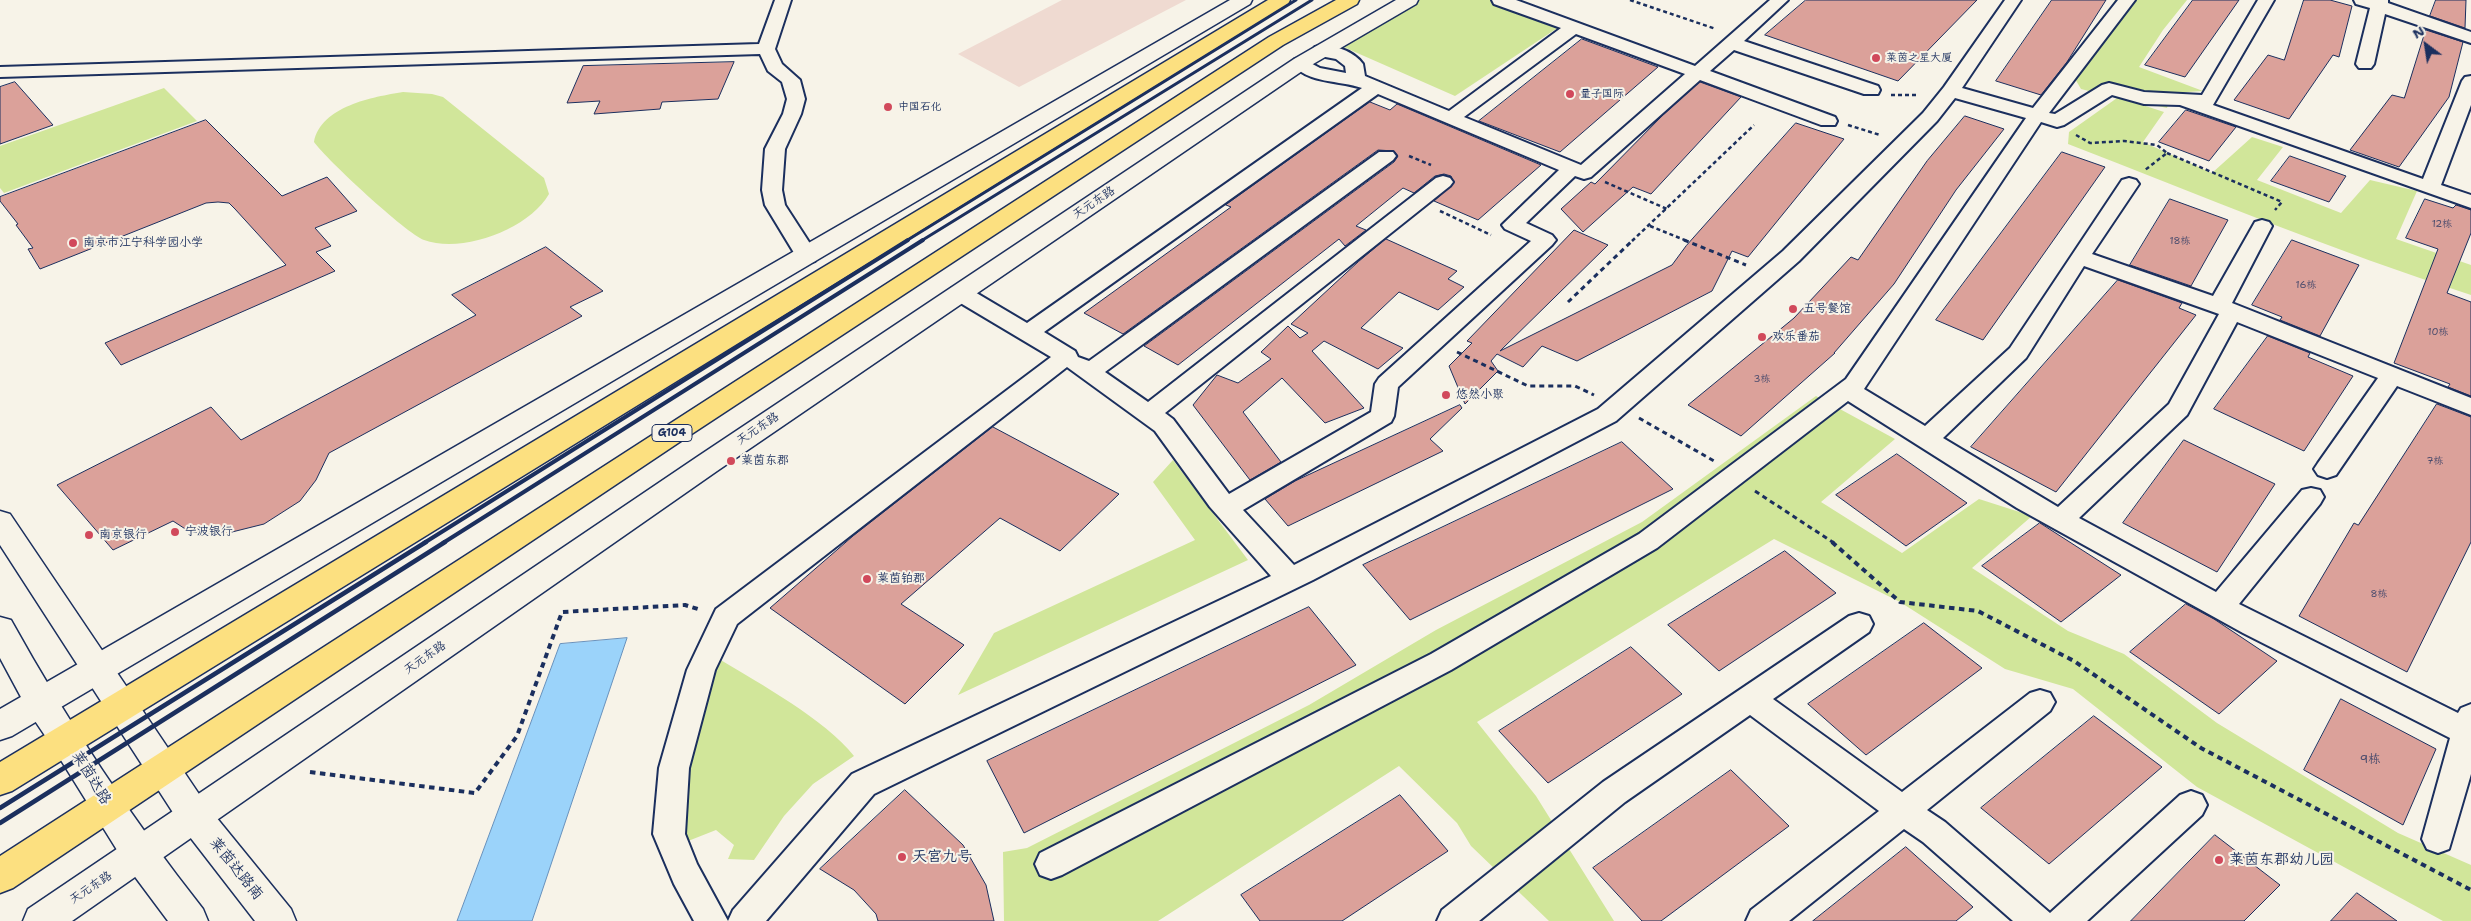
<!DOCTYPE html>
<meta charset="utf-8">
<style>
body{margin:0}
#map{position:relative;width:2471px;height:921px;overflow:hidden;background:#f7f3e8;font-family:"Shantell Sans",sans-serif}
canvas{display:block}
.north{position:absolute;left:2401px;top:20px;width:50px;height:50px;-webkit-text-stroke:4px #f7f3e8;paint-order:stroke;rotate:329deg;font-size:14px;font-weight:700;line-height:20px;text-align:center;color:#1b2f5e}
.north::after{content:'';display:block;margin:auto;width:18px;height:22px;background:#1b2f5e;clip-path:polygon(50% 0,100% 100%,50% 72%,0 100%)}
</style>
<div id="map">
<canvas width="2471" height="921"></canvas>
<div class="north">N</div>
</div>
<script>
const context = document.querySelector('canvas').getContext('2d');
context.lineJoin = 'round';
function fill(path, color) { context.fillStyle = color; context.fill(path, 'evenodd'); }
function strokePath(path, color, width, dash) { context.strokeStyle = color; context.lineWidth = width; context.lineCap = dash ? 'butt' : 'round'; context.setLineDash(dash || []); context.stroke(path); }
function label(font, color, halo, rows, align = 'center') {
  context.font = font + ' "Shantell Sans","LXGW WenKai TC",sans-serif'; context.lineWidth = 4; context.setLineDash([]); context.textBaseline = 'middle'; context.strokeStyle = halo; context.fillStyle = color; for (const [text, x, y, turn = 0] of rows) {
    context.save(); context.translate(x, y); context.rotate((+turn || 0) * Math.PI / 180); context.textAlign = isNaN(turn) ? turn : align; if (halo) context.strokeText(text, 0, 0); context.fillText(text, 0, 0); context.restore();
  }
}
fill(new Path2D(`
 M1062 0H1186L1019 87 958 54Z`), '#efdad1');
fill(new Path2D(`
 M1416 0H1491L1559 27 1455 96 1339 45Z
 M2115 0H2187L2163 30 2139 67 2203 91 2172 93 2167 108 2121 98 2164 112 2143 142 2212 173 2252 137 2283 147 2257 180 2341 213 2370 180 2417 191 2396 239 2471 265V295C2334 251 2202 196 2068 144L2069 132 2117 98 2081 89 2074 77Z
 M164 88 197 121 4 193 0 188V146Z
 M403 92 432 94 443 97 544 178 549 194C529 229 463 254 424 240 407 234 326 159 314 142 321 106 373 97 403 92Z
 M1816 396 1895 439 1821 502 1902 553 1979 499 2032 516 1972 568 2068 631 2124 654 2217 723 2398 833 2471 865V921H2443L2197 787 2073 689 2005 669 1900 602 1774 539 1477 722 1536 796 1614 921H1549L1471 846 1457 823 1399 766 1158 921H1004L1003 852 1027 848 1309 705 1436 630 1642 522Z
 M1173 460 1248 560 958 695 994 633 1195 540 1153 482Z
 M719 659C760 684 825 719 854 756L813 784 784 816 754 860 728 859 734 845 716 830 683 843 691 750Z`), '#d1e69a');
const water = new Path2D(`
 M627 638 532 921H457L560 644Z`);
fill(water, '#9bd3fa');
strokePath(water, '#6891bc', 1);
const building = new Path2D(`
 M1806 0H1977L1898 81 1765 35Z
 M2052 0H2106L2067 62 2041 95 1996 81Z
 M2193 0H2239L2185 77 2145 65Z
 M2304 0H2330L2352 6 2339 57 2333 55 2289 119 2234 100 2268 55 2284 60Z
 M2436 0H2466L2465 28 2430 16Z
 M2426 30 2463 42 2449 97 2399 167 2350 150 2392 95 2404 98Z
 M1582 39 1658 67 1560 152 1479 121Z
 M734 62 718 99 662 102 660 109 594 114 600 101 567 103 583 66Z
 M15 82 53 125 0 144V87Z
 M1700 82 1741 97 1651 194 1633 187 1583 232 1561 209 1591 182 1595 184 1663 115Z
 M1370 102 1390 110 1397 104 1541 165 1478 220 1434 201 1454 183 1451 176 1444 174 1435 176 1414 193 1403 188 1356 226 1366 230 1345 246 1339 239 1178 365 1144 346 1394 162 1398 156 1394 151 1378 150 1123 334 1084 313 1231 207 1226 205Z
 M2186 110 2236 127 2209 161 2159 142Z
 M1965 116 2004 129 1956 190 1894 284 1834 353H1835L1741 436 1688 405 1794 318 1851 257 1858 260 1927 161Z
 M206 120 282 196 327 177 357 211 315 228 331 246 316 252 335 271 121 365 105 343 286 265 235 209 229 203 218 202 206 203 40 269 28 249 33 248 16 225 18 224 0 201V197Z
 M1796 123 1844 139 1748 257 1732 251 1712 291 1577 361 1542 346 1523 367 1497 354 1491 361 1498 371 1465 404 1449 366 1472 343 1467 341 1574 230 1608 245 1500 351 1672 265 1686 246Z
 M2062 152 2105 167 1983 340 1936 320Z
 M2290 156 2346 176 2329 202 2271 181Z
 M2170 199 2228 220 2191 286 2130 265Z
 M2425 199 2453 208 2456 205 2471 210V233L2447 293 2471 302V396L2448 387 2450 384 2394 363 2438 249 2406 238Z
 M1386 239 1457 271 1448 279 1464 287 1438 310 1399 292 1361 328 1403 348 1378 369 1324 341 1312 351 1364 408 1325 423 1282 378 1243 412 1281 462 1250 480 1193 405 1217 375 1238 383 1271 359 1261 352 1288 326 1300 338 1308 333 1291 324 1358 262Z
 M2292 240 2359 265 2320 336 2280 320 2282 317 2252 305Z
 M546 247 603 291 570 307 582 316 329 453 316 480 300 501 264 524 224 534 190 532 173 521 113 550 57 485 211 407 241 440 476 315 452 295Z
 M2118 280 2182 303 2179 308 2196 315 2056 492 1971 447Z
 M2268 336 2310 353 2308 357 2353 376 2304 451 2214 409Z
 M2437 404 2471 417V542L2407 672 2299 616 2354 523 2358 525Z
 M1460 405 1462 408 1430 439 1443 451 1288 526 1265 499 1295 481Z
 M993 427 1119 494 1060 551 1000 518 901 604 964 645 905 704 770 608 853 536Z
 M2184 440 2275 484 2217 572 2123 523Z
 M1622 442 1673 489 1410 620 1363 565Z
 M1897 454 1967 503 1906 546 1836 495Z
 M2040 523 2121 575 2061 622 1982 566Z
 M1785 551 1836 593 1719 671 1668 625Z
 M2186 604 2214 619 2277 661 2219 714 2130 652Z
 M1309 607 1356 665 1024 833 987 761Z
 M1924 623 1982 668 1866 755 1808 704Z
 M1631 647 1682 694 1548 783 1499 731Z
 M2341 699 2436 749 2403 825 2304 770Z
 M2094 716 2162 767 2049 864 1981 808Z
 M1731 770 1789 826 1661 921H1642L1593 868Z
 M905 790 963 845 986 885 994 921H878L876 914 854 890 820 869Z
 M1400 795 1448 851 1342 921H1260L1241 895Z
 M2215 835 2280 885 2244 921H2131Z
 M1906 847 1973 907 1956 921H1813Z
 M2357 893 2397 921H2331Z`);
fill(building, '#dba19a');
strokePath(building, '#1b2f5e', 1);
const minor = new Path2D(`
 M775 0H791L775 49 782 64 800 80 805 99 801 114 785 149 782 190 785 205 818 256 815 261 807 263 799 261 765 205 762 190 765 149 783 114 787 99 782 82 768 71 760 54 0 77V67L759 44Z
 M1492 0H1516L1695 66 1770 0H1788L1744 41 1878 86 1880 90 1878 94H1864L1734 50 1710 71 1835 117 1837 121 1835 125H1821L1700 80 1591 177 1584 179 1575 176 1526 223 1552 235 1556 240 1552 245 1398 387 1394 416 1391 422 1243 510 1294 565 1598 409 1783 251 1923 113 1944 87 2005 0H2021L1962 88 2033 108 2118 0H2135L2049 113 2055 114 2102 85 2109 83 2144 92 2202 95 2258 0H2274L2213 105 2423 179 2462 81 2465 77 2471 76V105L2441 185 2471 195V208L2180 105 2144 104 2112 95 2064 125 2057 127 2041 122 1864 389 1925 426 2010 348 2122 180 2129 178 2136 180 2139 184 2092 254 2213 296 2255 222 2262 220 2269 222 2272 226 2232 303 2471 398V415L2397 386 2336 475 2327 478 2318 475 2314 469 2318 463 2378 378 2237 322 2187 415 2079 518 2216 592 2302 490 2311 488 2320 490 2324 497 2320 504 2239 604 2458 713 2461 708 2471 704V774L2449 849 2438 853 2427 849 2422 839 2450 738 2243 633 2017 508 1848 401 1657 548 1451 670 1062 875 1051 879 1040 875 1035 864 1040 853 1431 654 1639 534 1846 379 2026 118 1955 98 1937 121 1799 261 1616 421 1313 580 874 794 766 921H694L674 884 653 834 659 768 687 670 716 609 1051 357 952 298 949 293 952 288 960 286 968 288 1027 323 1362 88C1340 80 1307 84 1292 63L1295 59 1301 58 1320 68 1346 73 1345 66 1336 59 1315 55 1312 51 1315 47C1331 43 1353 50 1363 64L1365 76 1449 111 1561 28 1494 4ZM1576 34 1685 74 1581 165 1464 117ZM1378 94 1559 170 1502 225 1505 229 1531 241 1379 378 1375 384 1371 412 1229 494 1173 419 1165 413 1450 186 1453 182 1450 178 1443 176 1436 178 1148 402 1105 372 1393 160 1396 156 1393 152H1379L1089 361 1078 357 1075 351 1044 332ZM2084 266 2219 314 2169 404 2058 507 1943 438 2026 358ZM1067 367 1155 431 1210 507 1271 576 852 774 733 910 728 921 697 864 685 834 689 768 715 670 737 624Z
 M2354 0H2388V3L2471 32V43L2385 14 2374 64 2371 68H2359L2356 64 2370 8 2356 4Z
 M1859 613 1869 616 1873 624 1869 632 1773 699 1902 792 2030 693 2040 690 2050 693 2055 702 2050 711 1927 810 1945 822 2050 913 2180 795 2191 791 2202 795 2207 805 2202 815 2087 921H2013L1923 842 1904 829 1789 921H1746L1751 910 1879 811 1750 715 1625 802 1479 921H1437L1442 910 1603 782 1849 616Z`);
const tertiary = new Path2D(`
 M1230 0H1252L1250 4 12 736 0 740V709Z
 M1396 0H1418L1416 4 1308 67 717 471 72 921H23L28 909 697 457 1294 59Z`);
const secondary = new Path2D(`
 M0 511 10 514 207 806 291 909 296 921H255L183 828 0 545Z
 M0 617 11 620C67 721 131 818 203 909L208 921H168L127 866 54 749 29 712 0 658Z`);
const trunk = new Path2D(`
 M1268 0H1290L1288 4 12 791 0 795V762Z
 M1336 0H1359L1357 4 1283 45 681 441 13 888 0 893V856L1269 37Z`);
strokePath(minor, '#1b2f5e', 4);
strokePath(tertiary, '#1b2f5e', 3);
strokePath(secondary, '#1b2f5e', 3);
strokePath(trunk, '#1b2f5e', 3);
strokePath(new Path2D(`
 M1630 0 1716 29
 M1891 95H1919
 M1848 125 1880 135
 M2076 135 2090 143 2124 141 2157 145 2167 153 2145 170
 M2167 153 2282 202 2275 210
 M1409 156 1431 165
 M1605 182 1667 209
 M1440 211 1491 235
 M1650 226 1687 241
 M1632 241 1754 125`), '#1b2f5e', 2.5, [4, 3]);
strokePath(new Path2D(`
 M1684 240 1746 265
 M1568 302 1633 240
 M1457 352 1528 386H1575L1594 395
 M1639 418 1714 461
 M1755 491 1834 543`), '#1b2f5e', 3, [5, 4]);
strokePath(new Path2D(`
 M1832 542 1900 602 1978 611 2074 661 2201 748 2471 890
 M310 772 475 793 517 736 562 612 685 605 701 610`), '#1b2f5e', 4, [5.5, 4.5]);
fill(minor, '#f7f3e8');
fill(tertiary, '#f7f3e8');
fill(secondary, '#f7f3e8');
fill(trunk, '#fce080');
strokePath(new Path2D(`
 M906 241 1296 0
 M921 241 1312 0`), '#1b2f5e', 3);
strokePath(new Path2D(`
 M424 543 908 240
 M443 543 923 240`), '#1b2f5e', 4);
strokePath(new Path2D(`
 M0 808 426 542
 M0 823 445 542`), '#1b2f5e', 4.5);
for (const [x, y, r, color] of [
 [1876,58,5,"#d1495b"],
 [1570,94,5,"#d1495b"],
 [888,107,5,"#d1495b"],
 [73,243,5,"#d1495b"],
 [1793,309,5,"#d1495b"],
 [1762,337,5,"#d1495b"],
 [1446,395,5,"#d1495b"],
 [731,461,5,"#d1495b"],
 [175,532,5,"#d1495b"],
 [89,535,5,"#d1495b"],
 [867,579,5,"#d1495b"],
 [902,857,5,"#d1495b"],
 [2219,860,5,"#d1495b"]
]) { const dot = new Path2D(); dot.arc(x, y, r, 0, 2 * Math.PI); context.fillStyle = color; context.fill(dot); strokePath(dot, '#f7f3e8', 2); }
label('10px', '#4b4c6d', null, [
 ["12栋",2442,224],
 ["18栋",2180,241],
 ["16栋",2306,285],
 ["10栋",2438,332],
 ["3栋",1762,379],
 ["7栋",2435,461],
 ["8栋",2379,594]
]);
label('11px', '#1b2f5e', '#f7f3e8', [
 ["莱茵之星大厦",1886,58],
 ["量子国际",1580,94],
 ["中国石化",898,107]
], 'left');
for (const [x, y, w] of [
 [672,433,40]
]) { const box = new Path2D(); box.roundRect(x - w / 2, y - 8.5, w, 17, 4); context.fillStyle = '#f7f3e8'; context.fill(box); strokePath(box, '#1b2f5e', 1); }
label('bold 11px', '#1b2f5e', null, [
 ["G104",672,433]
]);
label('12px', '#1b2f5e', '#f7f3e8', [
 ["天元东路",1094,203,-34],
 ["天元东路",758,429,-34],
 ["天元东路",425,658,-35],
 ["天元东路",91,888,-34]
]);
label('12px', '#1b2f5e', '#f7f3e8', [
 ["南京市江宁科学园小学",83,243],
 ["五号餐馆",1803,309],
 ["欢乐番茄",1772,337],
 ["悠然小聚",1456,395],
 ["莱茵东郡",741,461],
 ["宁波银行",185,532],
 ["南京银行",99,535],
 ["莱茵铂郡",877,579]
], 'left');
label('12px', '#4b4c6d', null, [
 ["9栋",2370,760]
]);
label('15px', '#1b2f5e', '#f7f3e8', [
 ["莱茵达路",91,778,58],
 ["莱茵达路南",236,869,51]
]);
label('15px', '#1b2f5e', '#f7f3e8', [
 ["天宫九号",912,857],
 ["莱茵东郡幼儿园",2229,860]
], 'left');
</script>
